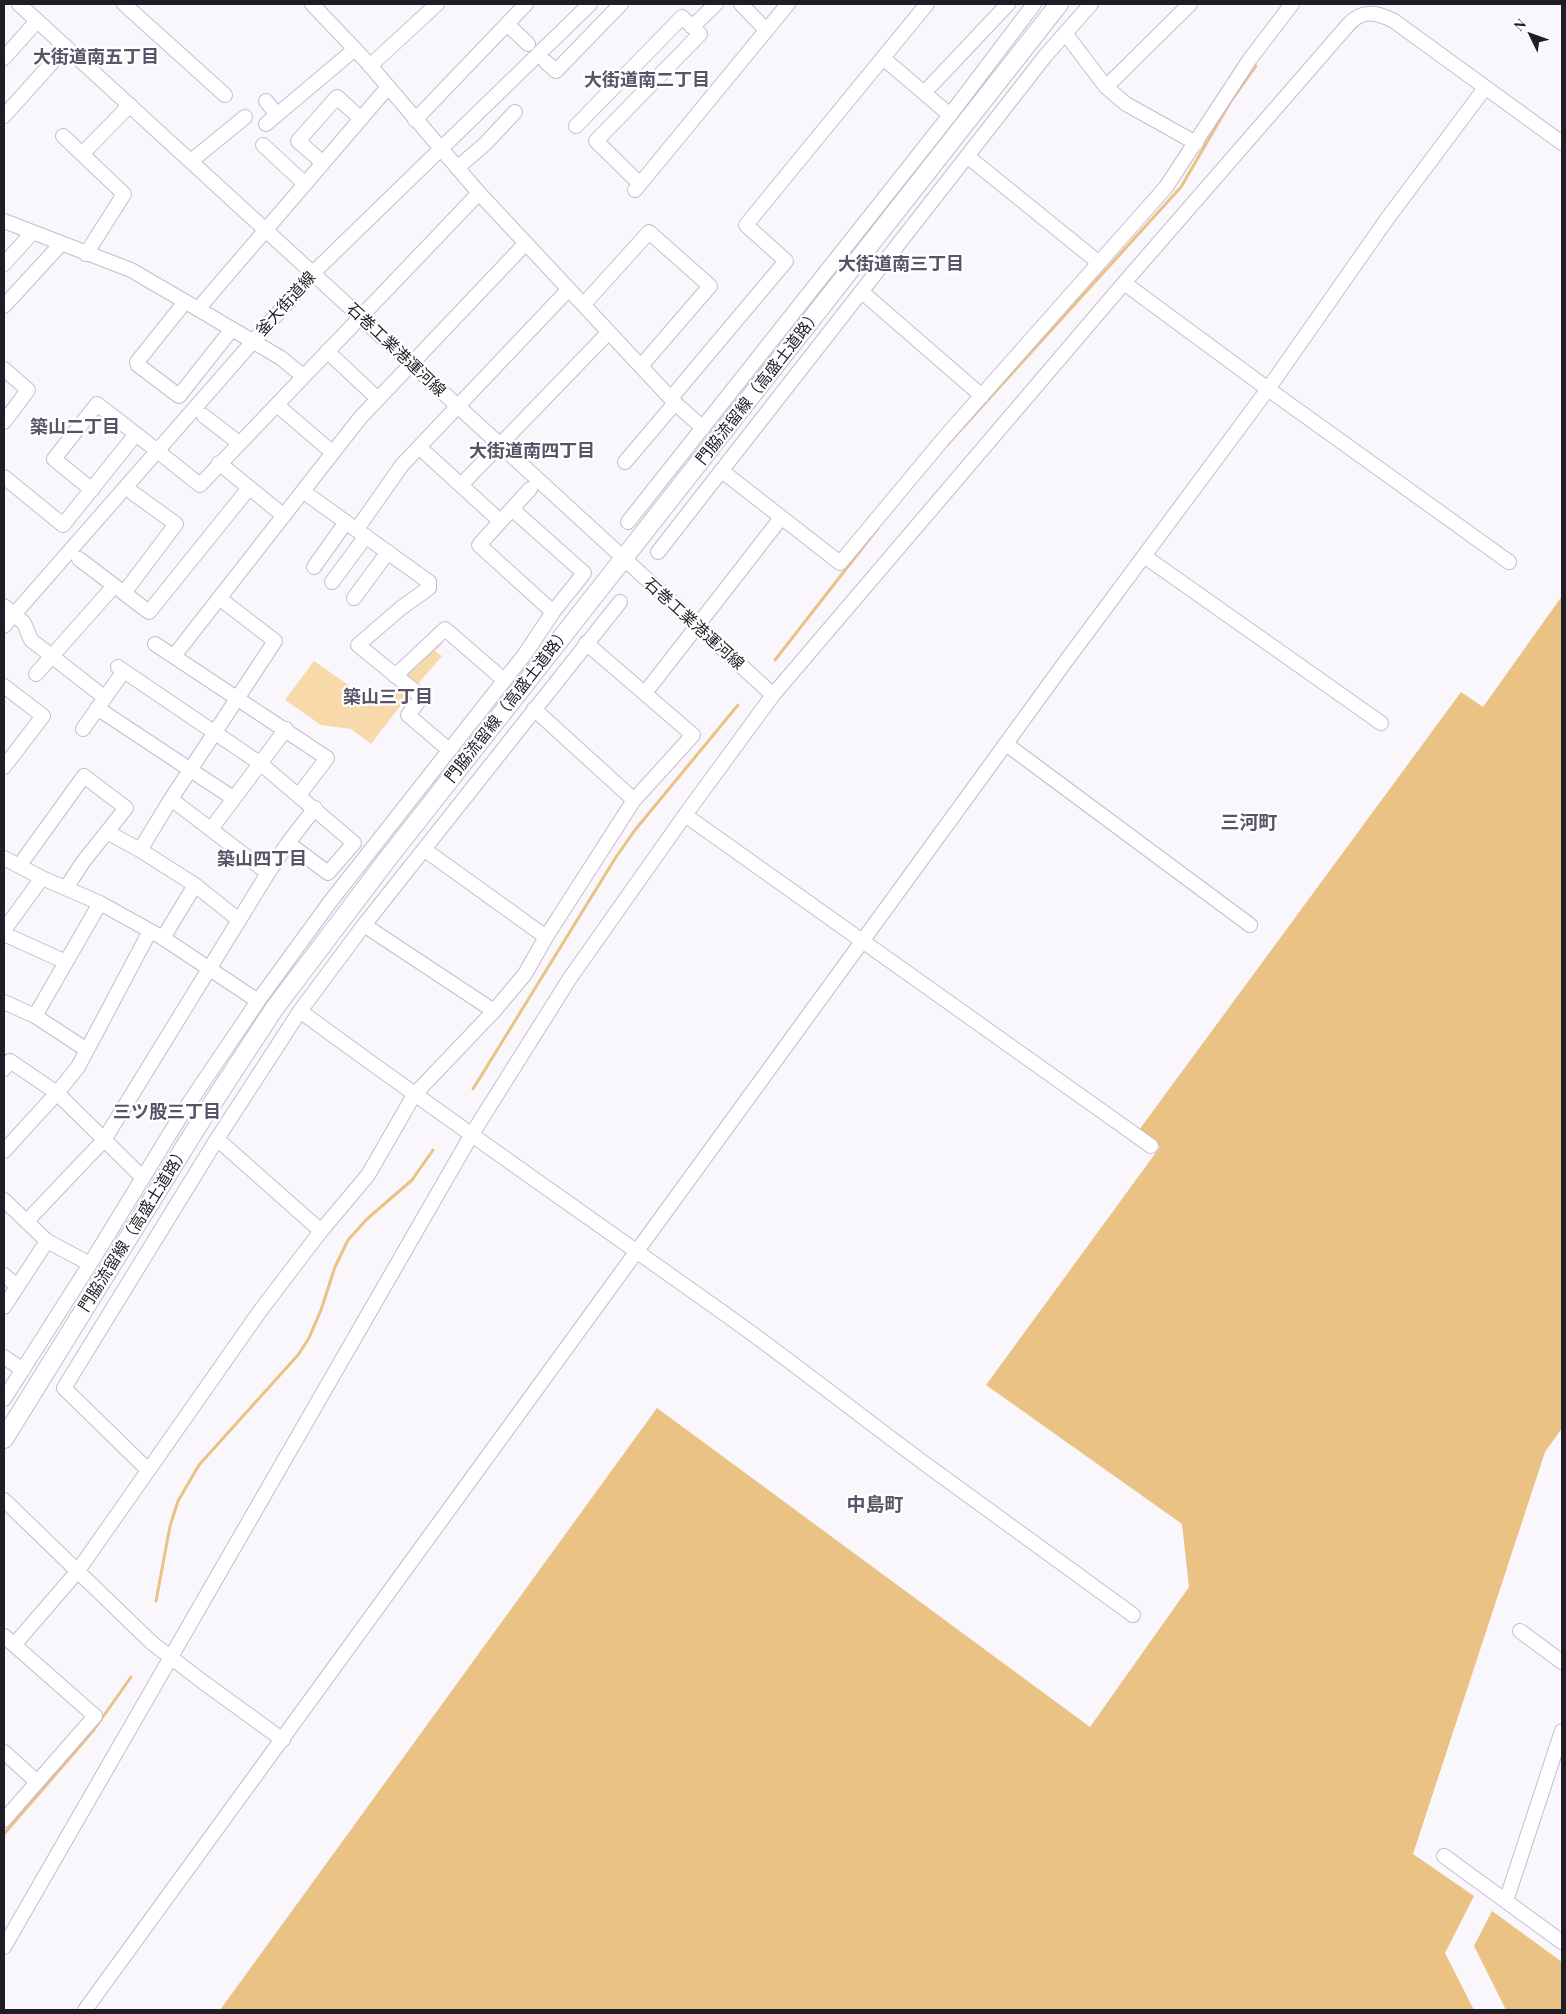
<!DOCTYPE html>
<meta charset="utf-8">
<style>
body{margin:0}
#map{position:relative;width:1566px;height:2014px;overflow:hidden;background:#f9f7fc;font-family:"Playfair Display",serif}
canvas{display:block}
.frame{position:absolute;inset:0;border:5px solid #201d26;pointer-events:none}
.north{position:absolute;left:1506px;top:10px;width:50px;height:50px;-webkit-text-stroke:4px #fff;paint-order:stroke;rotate:312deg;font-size:14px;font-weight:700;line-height:20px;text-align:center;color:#201d26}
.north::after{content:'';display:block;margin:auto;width:18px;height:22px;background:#201d26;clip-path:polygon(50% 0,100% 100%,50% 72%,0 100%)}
</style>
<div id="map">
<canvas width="1566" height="2014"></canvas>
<div class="frame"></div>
<div class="north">N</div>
</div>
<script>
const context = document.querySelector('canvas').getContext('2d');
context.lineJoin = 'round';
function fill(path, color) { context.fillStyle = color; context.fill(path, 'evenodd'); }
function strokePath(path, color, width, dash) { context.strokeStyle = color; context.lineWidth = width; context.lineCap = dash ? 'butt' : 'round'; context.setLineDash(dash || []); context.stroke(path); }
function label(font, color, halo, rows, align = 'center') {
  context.font = font + ' "Playfair Display","Noto Sans JP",serif'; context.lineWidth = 4.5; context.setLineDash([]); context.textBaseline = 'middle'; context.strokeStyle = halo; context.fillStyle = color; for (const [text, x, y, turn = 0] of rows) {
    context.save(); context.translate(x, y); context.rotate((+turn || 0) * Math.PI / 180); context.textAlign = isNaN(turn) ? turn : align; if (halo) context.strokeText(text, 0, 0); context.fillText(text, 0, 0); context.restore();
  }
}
fill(new Path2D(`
 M438 640 442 644 435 651 442 656 411 692 371 744 351 729 321 725 285 700 314 661 373 702 388 704 402 686 395 680Z`), '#f7d9aa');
fill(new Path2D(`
 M1562 596V1428L1545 1452 1413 1854 1474 1896 1445 1953 1474 2010H220L657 1408 1090 1727 1189 1587 1182 1524 986 1385 1160 1147 1139 1130 1461 692 1483 707Z
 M1492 1911 1562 1962V2010H1506L1474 1946Z`), '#eac283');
strokePath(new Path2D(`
 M947 445 1181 187 1231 101 1256 66
 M775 660 878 528
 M473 1089 616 857 635 830 738 705
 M156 1601 170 1526 178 1501 199 1465 298 1355 309 1338 321 1310 335 1267 348 1240 367 1219 412 1180 433 1150
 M4 1834 93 1731 131 1677`), '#eac283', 3);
const minor = new Path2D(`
 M19 4 773 695
 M124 4 225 95
 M312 4 367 62 479 193 675 403 703 428
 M526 4 507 24 528 44
 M741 4 766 30
 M692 27 716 4
 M1065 33 1106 87 1126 104 1196 143
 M4 58 37 21
 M883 58 950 115
 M546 62 556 71 621 4
 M370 66 437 4
 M1106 87 1190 4
 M924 93 1008 4
 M266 101 277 115
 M4 116 66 47
 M415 120 507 24
 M266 124 355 49
 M576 126 682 17 700 34 596 141 640 184
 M63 136 124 194 86 254
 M263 145 304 183
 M82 154 130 105
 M967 156 1098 262
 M191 161 245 117
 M323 163 298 141 337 97 361 119
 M457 168 485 144 515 112
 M635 190 788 4
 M4 221 131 270 198 309 388 87
 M4 264 32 233
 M1124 283 1268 389 1509 562
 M862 292 982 396
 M185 302 137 362 138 365 179 396 232 329
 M584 304 649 232 710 286 641 366
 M4 306 61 244
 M198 309 281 358 303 376
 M327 351 378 399
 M4 369 28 390 4 422
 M671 398 786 261 746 225 927 4
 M277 405 333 453
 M204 416 239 443
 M419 447 500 521
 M625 462 675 403
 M219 463 284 516
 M722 471 840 563 945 437 1166 187 1250 59 1292 4
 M4 477 63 525 136 434 200 485 479 193
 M461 485 609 332
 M530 489 479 545 553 612
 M92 490 54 459 97 404 136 434
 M304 492 429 582V588L401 608 358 645 422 697 408 715 449 750
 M628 522 950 115 1034 4
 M357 529 402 465 569 289
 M658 552 1046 55 1091 4
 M1144 556 1381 723
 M79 559 149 612 249 488
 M314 567 346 522
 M332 582 366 536
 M124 593 176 524 133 493
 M354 598 388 552
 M4 606 24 623 31 640 104 697
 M4 626 313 273 590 4
 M155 644 327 758 299 795
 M174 656 360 418 526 243
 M118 667 261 764 354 843 328 873 288 843
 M36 674 114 586
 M395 676 445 629 504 680
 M4 686 43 716 4 767
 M645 693 781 518
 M97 708 233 798
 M534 709 634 800
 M83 729 123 672
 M1006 744 1250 925
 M171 799 275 641 219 598
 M685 815 1151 1146
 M211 829 286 729
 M107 832 140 850 195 885 239 920
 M140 850 171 799 268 873
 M425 850 546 937
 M4 858 42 878 100 903 163 938 258 1001
 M19 866 84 776 126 808 83 862 66 888
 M364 925 494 1011
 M4 930 42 878
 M4 934 66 962
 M163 938 195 885
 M4 1002 35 1016 87 1050
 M300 1011C440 1114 583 1213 725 1314 794 1363 860 1416 928 1466 996 1516 1065 1565 1133 1615
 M35 1016 100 903
 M4 1069 10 1061 57 1093 143 1178
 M217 1139 321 1231
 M4 1151 57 1093 78 1067 150 931
 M4 1200 47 1241 90 1264
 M27 1221 104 1140 268 873 288 843 315 808
 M4 1275 17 1286
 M4 1307 47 1241
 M4 1357 23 1370
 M4 1399 90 1264 185 1109 258 1001 330 902 525 654 553 612 584 573 512 509
 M148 1470 64 1388 217 1139 300 1011 364 925 620 602
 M4 1500 152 1643 203 1682 283 1740
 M1520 1631 1562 1662
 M4 1636 95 1716 4 1820
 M14 1645 77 1572 260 1311 321 1231 368 1175 414 1095 494 1011 525 974 546 937 634 800 693 735 586 643
 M4 1752 37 1782
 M1444 1856 1562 1942
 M1506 1901 1562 1731
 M4 1947 472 1134 570 978 685 815 773 695 1124 283 1348 25C1362 9 1376 12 1394 21L1562 143
 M85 2010 1066 661 1268 389 1387 219 1485 88`);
const major = new Path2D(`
 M4 1439 197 1127 274 1009 386 861 1059 4`);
strokePath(minor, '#c4bcd4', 16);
strokePath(major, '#c4bcd4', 20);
strokePath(minor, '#fff', 14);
strokePath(major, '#fff', 18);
label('16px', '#201d26', '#fff', [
 ["釜大街道線",286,304,-48],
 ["石巻工業港運河線",396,350,43],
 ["門脇流留線（高盛土道路）",759,387,-52],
 ["石巻工業港運河線",694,624,42],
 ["門脇流留線（高盛土道路）",508,705,-52],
 ["門脇流留線（高盛土道路）",134,1229,-58]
]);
label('bold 18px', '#5a5368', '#fff', [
 ["大街道南五丁目",96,57],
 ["大街道南二丁目",647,80],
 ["大街道南三丁目",901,264],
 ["築山二丁目",75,427],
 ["大街道南四丁目",532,451],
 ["築山三丁目",388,697],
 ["築山四丁目",262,859],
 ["三ツ股三丁目",167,1112]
]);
label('bold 19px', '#5a5368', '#fff', [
 ["三河町",1249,823],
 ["中島町",875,1505]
]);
</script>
